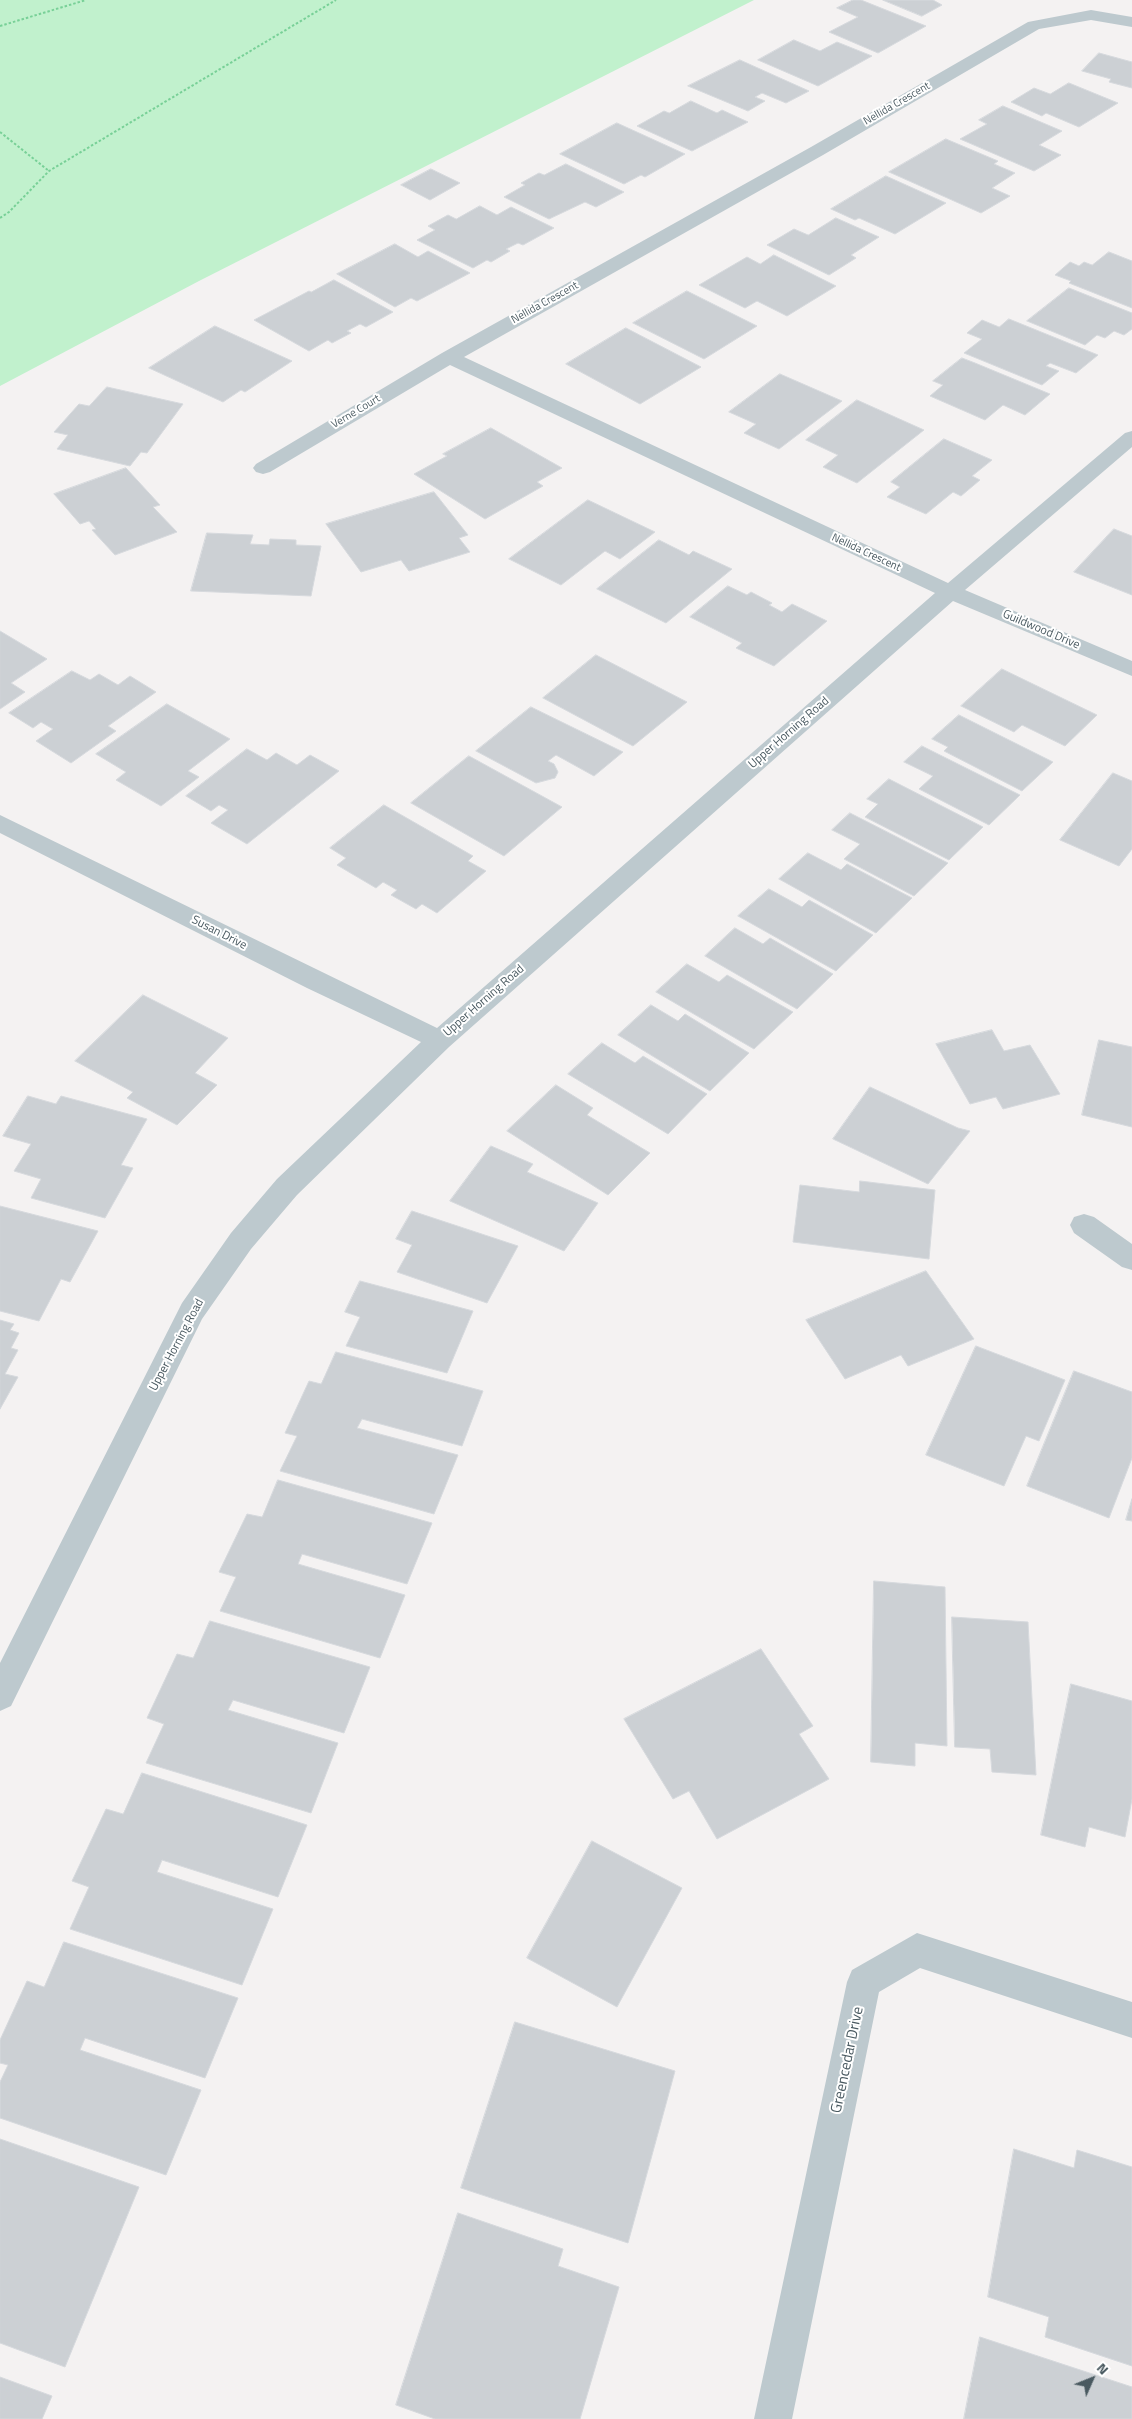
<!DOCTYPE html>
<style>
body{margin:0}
#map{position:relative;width:1132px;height:2419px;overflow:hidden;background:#f4f2f2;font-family:"Titillium Web",sans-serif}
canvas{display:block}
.north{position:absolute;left:1067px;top:2354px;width:50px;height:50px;-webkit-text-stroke:4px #fff;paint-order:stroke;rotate:46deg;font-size:14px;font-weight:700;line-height:20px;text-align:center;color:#495960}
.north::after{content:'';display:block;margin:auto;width:18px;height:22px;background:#495960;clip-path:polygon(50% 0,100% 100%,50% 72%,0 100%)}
</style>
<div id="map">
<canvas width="1132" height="2419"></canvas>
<div class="north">N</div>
</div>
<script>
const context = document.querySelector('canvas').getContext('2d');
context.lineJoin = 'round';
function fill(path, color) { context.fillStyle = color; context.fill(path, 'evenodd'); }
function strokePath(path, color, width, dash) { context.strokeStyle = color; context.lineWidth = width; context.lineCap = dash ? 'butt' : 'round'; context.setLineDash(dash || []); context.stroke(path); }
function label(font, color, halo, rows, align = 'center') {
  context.font = font + ' "Titillium Web",sans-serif'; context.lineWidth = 4; context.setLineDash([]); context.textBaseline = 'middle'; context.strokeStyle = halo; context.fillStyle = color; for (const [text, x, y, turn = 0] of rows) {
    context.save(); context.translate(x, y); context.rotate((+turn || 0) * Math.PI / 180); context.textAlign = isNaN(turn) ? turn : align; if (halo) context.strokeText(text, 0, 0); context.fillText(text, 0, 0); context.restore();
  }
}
fill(new Path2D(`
 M0 0H754L199 281 0 386Z`), '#c1f1cd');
const building = new Path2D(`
 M853 0H861L926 26 878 53 829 32 858 17 837 8Z
 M883 0H933L942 5 922 16Z
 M794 40 820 51 837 42 872 56 818 86 758 60Z
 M1099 53 1132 62V88L1109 82 1111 79 1082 71Z
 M740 60 809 91 786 103 762 93 755 97 765 101 748 111 688 86Z
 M1069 83 1118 103 1079 127 1046 113 1042 116 1011 102 1034 88 1050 94Z
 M691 101 717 113 722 110 748 122 692 151 637 126 664 111 669 113Z
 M1003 106 1062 131 1039 145 1061 155 1034 171 960 139 987 124 979 120Z
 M617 123 685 154 645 177 641 175 624 184 560 154Z
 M946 139 998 161 994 164 1015 173 992 188 1010 196 981 213 889 172Z
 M566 164 624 192 596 207 585 202 549 219 504 197 525 185 521 183 539 173 544 175Z
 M431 169 460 183 430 200 401 185Z
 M886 176 946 203 895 234 859 218 855 220 831 209Z
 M480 206 497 215 511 207 554 228 523 245 518 243 506 249 510 251 491 262 487 260 473 268 417 240 435 230 428 226 448 215 456 219Z
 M836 218 879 237 851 255 856 258 829 275 767 245 794 229 808 235Z
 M395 244 418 257 428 251 470 273 417 301 411 298 395 307 337 274Z
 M1109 252 1132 261V308L1069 283 1071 281 1055 275 1070 262 1079 266 1084 262 1092 265Z
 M774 255 836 286 787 316 757 301 745 308 699 285 747 257 760 264Z
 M334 280 393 312 366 327 360 324 347 331 351 333 332 343 328 340 309 351 254 320 309 291 311 292Z
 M1069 288 1132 313V329L1124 335 1114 331 1105 338 1097 335 1085 345 1027 321Z
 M687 291 757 326 704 359 633 323Z
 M1009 319 1098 355 1076 373 1050 363 1046 366 1059 371 1042 385 964 353 982 339 967 333 982 320 999 327Z
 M215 326 292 361 245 392 241 390 223 402 149 368Z
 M626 328 701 367 640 404 566 364Z
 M962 358 975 363 1050 394 1025 415 1003 405 985 420 930 396 943 385 933 381Z
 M780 374 842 401 779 449 744 433 756 424 729 412Z
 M107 387 183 404 147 453 141 452 130 466 57 449 68 435 54 432 79 404 89 406Z
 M857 400 924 430 857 483 823 467 838 455 806 440Z
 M491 428 562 468 537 482 543 486 485 519 414 474 447 456 443 454Z
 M944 439 992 460 972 476 980 480 961 496 953 492 926 514 887 497 900 487 891 482Z
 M126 468 160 505 153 507 177 532 115 555 92 530 96 529 89 521 80 524 54 494Z
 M434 492 468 535 459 538 470 552 409 571 401 560 361 572 326 524Z
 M588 500 655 532 620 559 605 551 561 585 509 559Z
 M1114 529 1132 536V595L1074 572Z
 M207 533 253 535 250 544 269 545 270 539 296 540V545L321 546 311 596 191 591Z
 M659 540 689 555 693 551 732 569 666 623 597 589Z
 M728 586 747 595 751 592 772 603 769 605 782 612 792 604 827 621 774 666 736 648 742 643 690 617Z
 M0 631 47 659 11 683 25 692 0 709Z
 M596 655 687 702 633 746 543 698Z
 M1002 669 1097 715 1065 746 1022 725 1014 732 961 706Z
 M72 671 90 680 99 674 118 685 130 676 156 692 108 726 116 731 71 763 36 741 53 729 41 722 33 728 9 713Z
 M167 704 230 739 188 771 199 777 161 806 116 780 126 772 96 754Z
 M531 707 623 752 594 776 556 755 548 761 554 764 558 772 555 778 536 783 476 751Z
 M959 715 1053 762 1022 791 944 751 948 747 932 739Z
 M922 746 1020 795 989 825 919 789 933 776 904 762Z
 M247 749 267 760 276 753 297 765 310 755 339 771 247 844 211 823 228 810 219 805 211 811 186 796Z
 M469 756 562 807 504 856 411 803Z
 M1113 773 1132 781V849L1119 866 1060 840Z
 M889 779 983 827 949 860 865 817 878 804 867 799Z
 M384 805 473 856 468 861 486 871 437 913 422 904 416 909 391 895 397 890 383 882 376 888 337 865 346 858 330 848Z
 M850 813 948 863 914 896 844 859 860 844 832 830Z
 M808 853 841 870 847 864 912 898 876 933 779 879Z
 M769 889 802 907 809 900 873 935 836 971 738 916Z
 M735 928 763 944 770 938 833 974 797 1009 705 956Z
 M687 964 719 982 727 975 793 1012 754 1049 656 992Z
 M143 995 228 1038 195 1073 217 1085 177 1125 127 1098 133 1092 75 1061Z
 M651 1005 678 1021 685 1014 749 1053 710 1091 618 1035Z
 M992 1030 1004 1051 1030 1045 1060 1094 1003 1109 996 1097 970 1104 936 1044Z
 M1099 1040 1132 1047V1127L1082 1115Z
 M602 1043 635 1063 643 1056 707 1094 668 1134 568 1074Z
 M556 1085 593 1108 587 1115 650 1153 608 1195 507 1131Z
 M870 1087 958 1128 970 1131 928 1184 833 1139Z
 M28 1096 56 1104 61 1096 147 1119 121 1165 133 1168 105 1218 31 1198 41 1179 14 1171 31 1144 3 1136Z
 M491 1146 533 1164 527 1172 598 1203 564 1251 450 1201Z
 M860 1181 935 1190 929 1259 793 1242 800 1185 859 1192Z
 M0 1206 98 1231 70 1282 61 1279 39 1321 0 1311Z
 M412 1211 518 1246 487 1303 397 1272 412 1245 396 1239Z
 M926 1271 974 1339 908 1366 901 1355 845 1379 806 1320Z
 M360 1281 473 1311 447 1373 346 1346 360 1317 345 1312Z
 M0 1320 14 1324 10 1330 19 1333 11 1348 18 1350 5 1374 18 1377 0 1409Z
 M976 1346 1065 1380 1039 1441 1026 1436 1004 1486 926 1455Z
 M336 1352 483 1391 462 1446 362 1419 357 1428 458 1455 434 1514 280 1471 297 1436 285 1433 309 1381 321 1384Z
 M1074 1371 1132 1392V1458L1109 1518 1027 1486Z
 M278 1480 432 1523 407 1584 302 1554 298 1564 405 1595 380 1658 220 1611 236 1577 219 1572 247 1514 262 1517Z
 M1132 1499V1521L1126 1520Z
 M874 1581 945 1587 947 1746 915 1743V1766L871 1762Z
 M952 1617 1028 1622 1036 1775 992 1772 990 1749 955 1747Z
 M210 1621 370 1667 344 1733 233 1700 228 1710 338 1743 311 1813 146 1763 164 1724 147 1718 177 1654 193 1658Z
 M761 1649 813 1726 799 1734 829 1779 717 1839 689 1791 673 1799 624 1719Z
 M1071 1684 1132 1701V1799L1125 1837 1089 1827 1085 1847 1041 1835Z
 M142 1773 307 1825 278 1897 162 1860 157 1872 273 1909 242 1985 70 1929 89 1887 72 1881 106 1809 123 1814Z
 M592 1841 682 1888 617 2007 527 1958Z
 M64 1942 238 1998 205 2078 85 2038 80 2050 201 2090 166 2175 0 2118V2082L8 2065 0 2063V2040L27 1981 44 1987Z
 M515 2022 675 2071 628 2243 461 2188Z
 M0 2139 139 2187 65 2367 0 2343Z
 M1014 2149 1074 2168 1077 2150 1132 2167V2366L1045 2337 1049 2317 988 2297Z
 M458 2213 563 2249 558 2266 619 2287 580 2419H435L396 2405Z
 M980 2337 1132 2387V2419H964Z
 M0 2377 52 2396 42 2419H0Z`);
fill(building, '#ccd0d4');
strokePath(building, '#d6d9dd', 1);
strokePath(new Path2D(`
 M0 26 86 0
 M0 132 49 171
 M0 218 9 212 49 171 336 0`), '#78d097', 2, [2.5, 2]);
fill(new Path2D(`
 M1091 10 1132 17V27L1091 20 1039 29 823 155 464 357 948 583 1125 433 1132 431V447L965 590 1132 661V676L953 601 449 1047 297 1195 251 1249 202 1319 11 1706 0 1711V1663L182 1303 231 1233 277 1179 421 1042 307 988 0 833V815L437 1028 935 593 450 365 270 472 263 474 256 472 253 468 256 464 442 353 811 147 1028 22Z
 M1084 1214 1094 1217 1132 1244V1270L1122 1267 1074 1233 1070 1225 1074 1217Z
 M917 1933 1132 2002V2038L920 1968 879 1992 792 2419H754L847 1982 852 1970Z`), '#bdc9ce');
label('11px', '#495960', '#fff', [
 ["Nellida Crescent",897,104,-30],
 ["Nellida Crescent",545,303,-29],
 ["Verne Court",356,412,-31],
 ["Nellida Crescent",866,553,25]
]);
label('12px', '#495960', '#fff', [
 ["Guildwood Drive",1041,630,23],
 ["Upper Horning Road",789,733,-41],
 ["Susan Drive",219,933,27],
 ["Upper Horning Road",484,1001,-41],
 ["Upper Horning Road",177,1345,-62]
]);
label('15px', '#495960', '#fff', [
 ["Greencedar Drive",848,2060,-78]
]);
</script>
